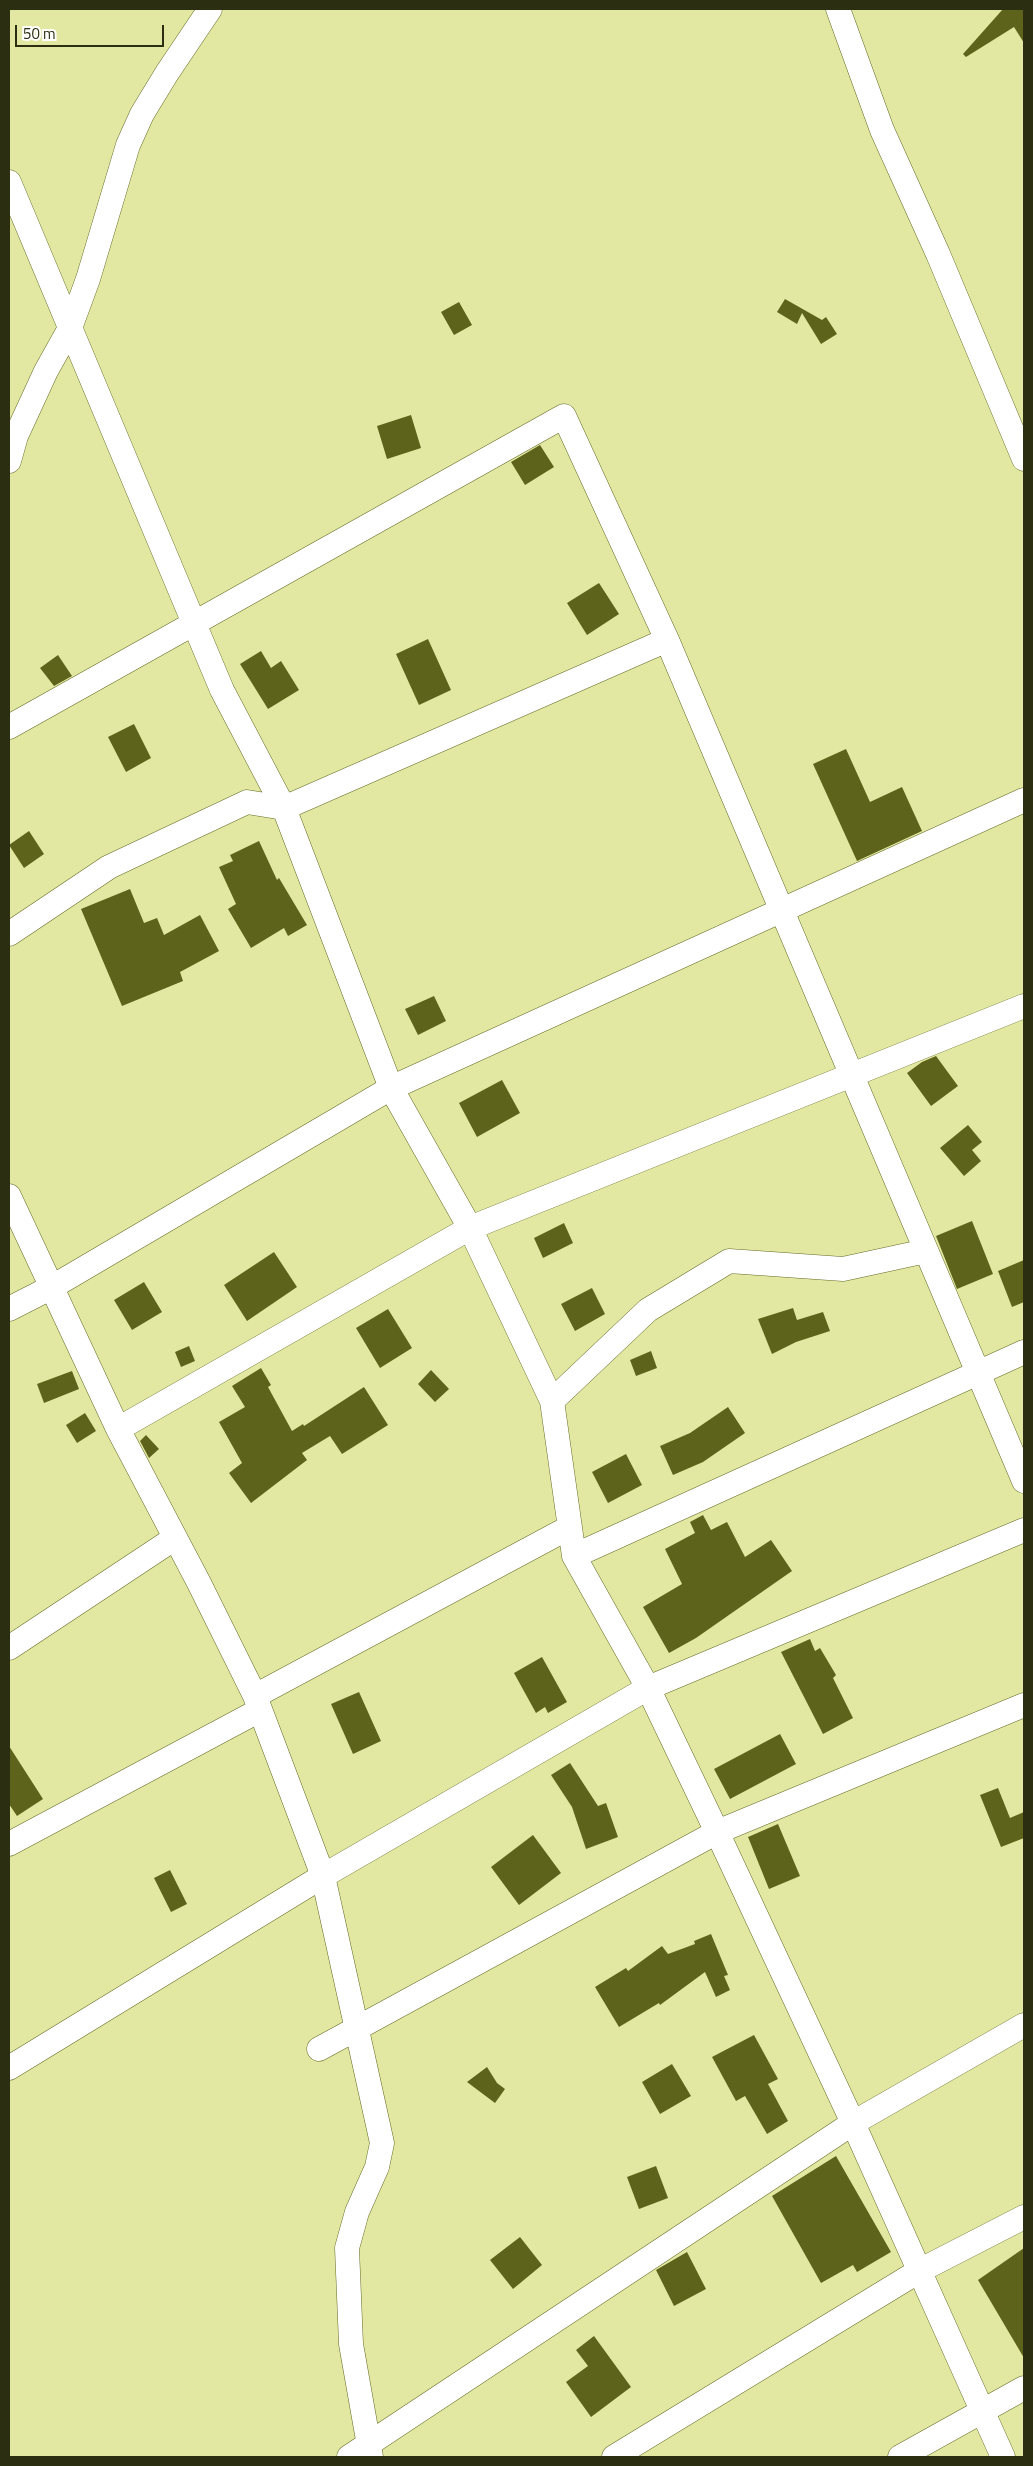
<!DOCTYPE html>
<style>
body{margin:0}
#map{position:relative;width:1033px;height:2466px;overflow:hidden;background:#e2e8a1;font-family:"Titillium Web",sans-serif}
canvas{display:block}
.frame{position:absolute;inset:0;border:10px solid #2b2e11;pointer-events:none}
.scale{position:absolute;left:15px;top:25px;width:149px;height:22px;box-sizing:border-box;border:2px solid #2b2e11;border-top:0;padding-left:6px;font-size:15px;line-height:18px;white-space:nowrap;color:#2b2e11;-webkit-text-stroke:4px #fff;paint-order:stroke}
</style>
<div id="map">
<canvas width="1033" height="2466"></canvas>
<div class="frame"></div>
<div class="scale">50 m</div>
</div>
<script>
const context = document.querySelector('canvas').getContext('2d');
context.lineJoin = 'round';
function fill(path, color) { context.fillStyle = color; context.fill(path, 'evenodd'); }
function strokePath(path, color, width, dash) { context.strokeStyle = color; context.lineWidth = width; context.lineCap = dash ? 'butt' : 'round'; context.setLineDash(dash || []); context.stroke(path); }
fill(new Path2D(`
 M1003 9H1024V43L1014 27 966 57 963 54Z
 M785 299 822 320 826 317 837 334 821 344 802 313 797 324 777 312Z
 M459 302 472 325 454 335 441 312Z
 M411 415 421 448 387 459 377 426Z
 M540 445 554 467 525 485 511 462Z
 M599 583 619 614 587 635 567 603Z
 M428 639 451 690 419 705 396 654Z
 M261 651 271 668 281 661 299 690 268 709 240 664Z
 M58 655 72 676 54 686 40 668Z
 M134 724 151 758 126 772 108 737Z
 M846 749 870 802 902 787 922 831 857 861 813 764Z
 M29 831 44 854 24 868 9 845Z
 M259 841 277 880 279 878 307 925 288 936 284 928 251 948 228 909 236 904 219 867 233 861 230 855Z
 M130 889 144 923 157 918 164 935 200 915 219 951 180 972 183 981 122 1006 81 909Z
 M434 996 446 1021 418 1035 405 1009Z
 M936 1056 958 1086 931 1106 907 1073 922 1062Z
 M502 1080 520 1113 477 1137 459 1103Z
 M968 1125 982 1142 972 1150 981 1161 964 1176 940 1148Z
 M972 1221 993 1274 957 1289 936 1236Z
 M564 1223 573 1243 543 1258 534 1238Z
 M274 1252 297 1287 247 1321 224 1285Z
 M1024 1260V1302L1012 1307 998 1271Z
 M144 1282 162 1312 132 1330 114 1300Z
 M592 1288 605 1314 575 1331 561 1304Z
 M793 1308 797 1320 823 1312 830 1331 796 1342 772 1354 758 1319Z
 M388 1309 412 1348 380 1368 356 1328Z
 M189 1346 195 1361 181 1367 175 1352Z
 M651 1351 657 1368 636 1376 630 1360Z
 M261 1368 271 1385 268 1387 292 1431 303 1424 304 1426 364 1387 388 1425 342 1454 330 1436 302 1453 307 1460 251 1503 229 1473 242 1463 219 1422 245 1407 232 1386Z
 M431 1370 449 1389 435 1402 418 1384Z
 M72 1371 79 1389 44 1403 37 1384Z
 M728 1407 745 1433 703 1462 673 1475 660 1446 690 1433Z
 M85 1413 96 1431 77 1443 66 1425Z
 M146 1435 159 1449 149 1458 140 1441Z
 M626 1454 642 1485 608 1503 592 1472Z
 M703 1515 711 1530 727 1522 745 1557 771 1540 792 1571 696 1638 669 1653 643 1607 682 1584 665 1549 695 1533 690 1522Z
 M810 1639 815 1651 820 1648 836 1675 833 1678 853 1718 823 1734 781 1652Z
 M542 1657 567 1702 548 1713 545 1707 536 1713 514 1673Z
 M359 1692 381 1741 353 1754 331 1704Z
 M780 1734 796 1764 730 1799 714 1769Z
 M9 1746 43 1799 17 1816 9 1804Z
 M570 1763 598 1806 606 1803 618 1837 586 1849 572 1807 551 1775Z
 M998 1788 1010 1818 1024 1812V1838L1001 1847 980 1795Z
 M778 1824 800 1876 769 1889 748 1837Z
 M533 1835 561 1873 519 1905 491 1867Z
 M170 1870 187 1904 171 1912 154 1878Z
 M711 1934 728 1975 724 1976 730 1990 716 1997 705 1972 660 2005 659 2003 619 2027 595 1987 626 1968 628 1971 662 1946 668 1954 695 1944 694 1941Z
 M754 2035 778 2079 768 2084 788 2121 767 2134 745 2096 736 2101 712 2057Z
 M672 2064 691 2096 660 2114 642 2082Z
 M487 2067 497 2083 505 2089 495 2103 467 2082Z
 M836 2156 891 2252 857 2272 853 2265 821 2283 772 2196Z
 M656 2166 668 2198 639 2209 627 2177Z
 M520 2237 542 2265 513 2289 490 2260Z
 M1024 2248V2358L978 2280Z
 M687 2252 706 2289 674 2306 656 2270Z
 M594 2336 631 2387 591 2417 566 2382 588 2366 576 2350Z`), '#5e631c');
const minor = new Path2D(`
 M838 9 882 130 938 254 1024 459
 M9 182 222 690 284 808 391 1088 470 1228 552 1401 574 1556 648 1688 717 1832 853 2123 1003 2457
 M9 461 16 436 46 371 70 328 88 279 128 145 142 114 167 73 210 9
 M9 727 564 416 667 640 1024 1481
 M9 934 109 867 247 802 284 808 667 640
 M9 1196 118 1429 199 1583 255 1696 323 1876 382 2143 377 2167 357 2212 347 2248 351 2344 371 2457
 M9 1309 52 1287 391 1088 1024 800
 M552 1401 648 1310 729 1261 843 1269 926 1251
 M118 1429 470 1228 1024 1006
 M574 1556 1024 1352
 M9 1648 175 1538
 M255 1696 570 1527
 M9 1844 260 1710
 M319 2049 717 1832 1024 1705
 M9 2068 323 1876 648 1688 1024 1530
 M349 2457 853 2123 1024 2025
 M614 2457 919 2271 1024 2217
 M900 2457 1024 2388`);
strokePath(minor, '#666b26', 25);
strokePath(minor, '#fff', 24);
</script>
